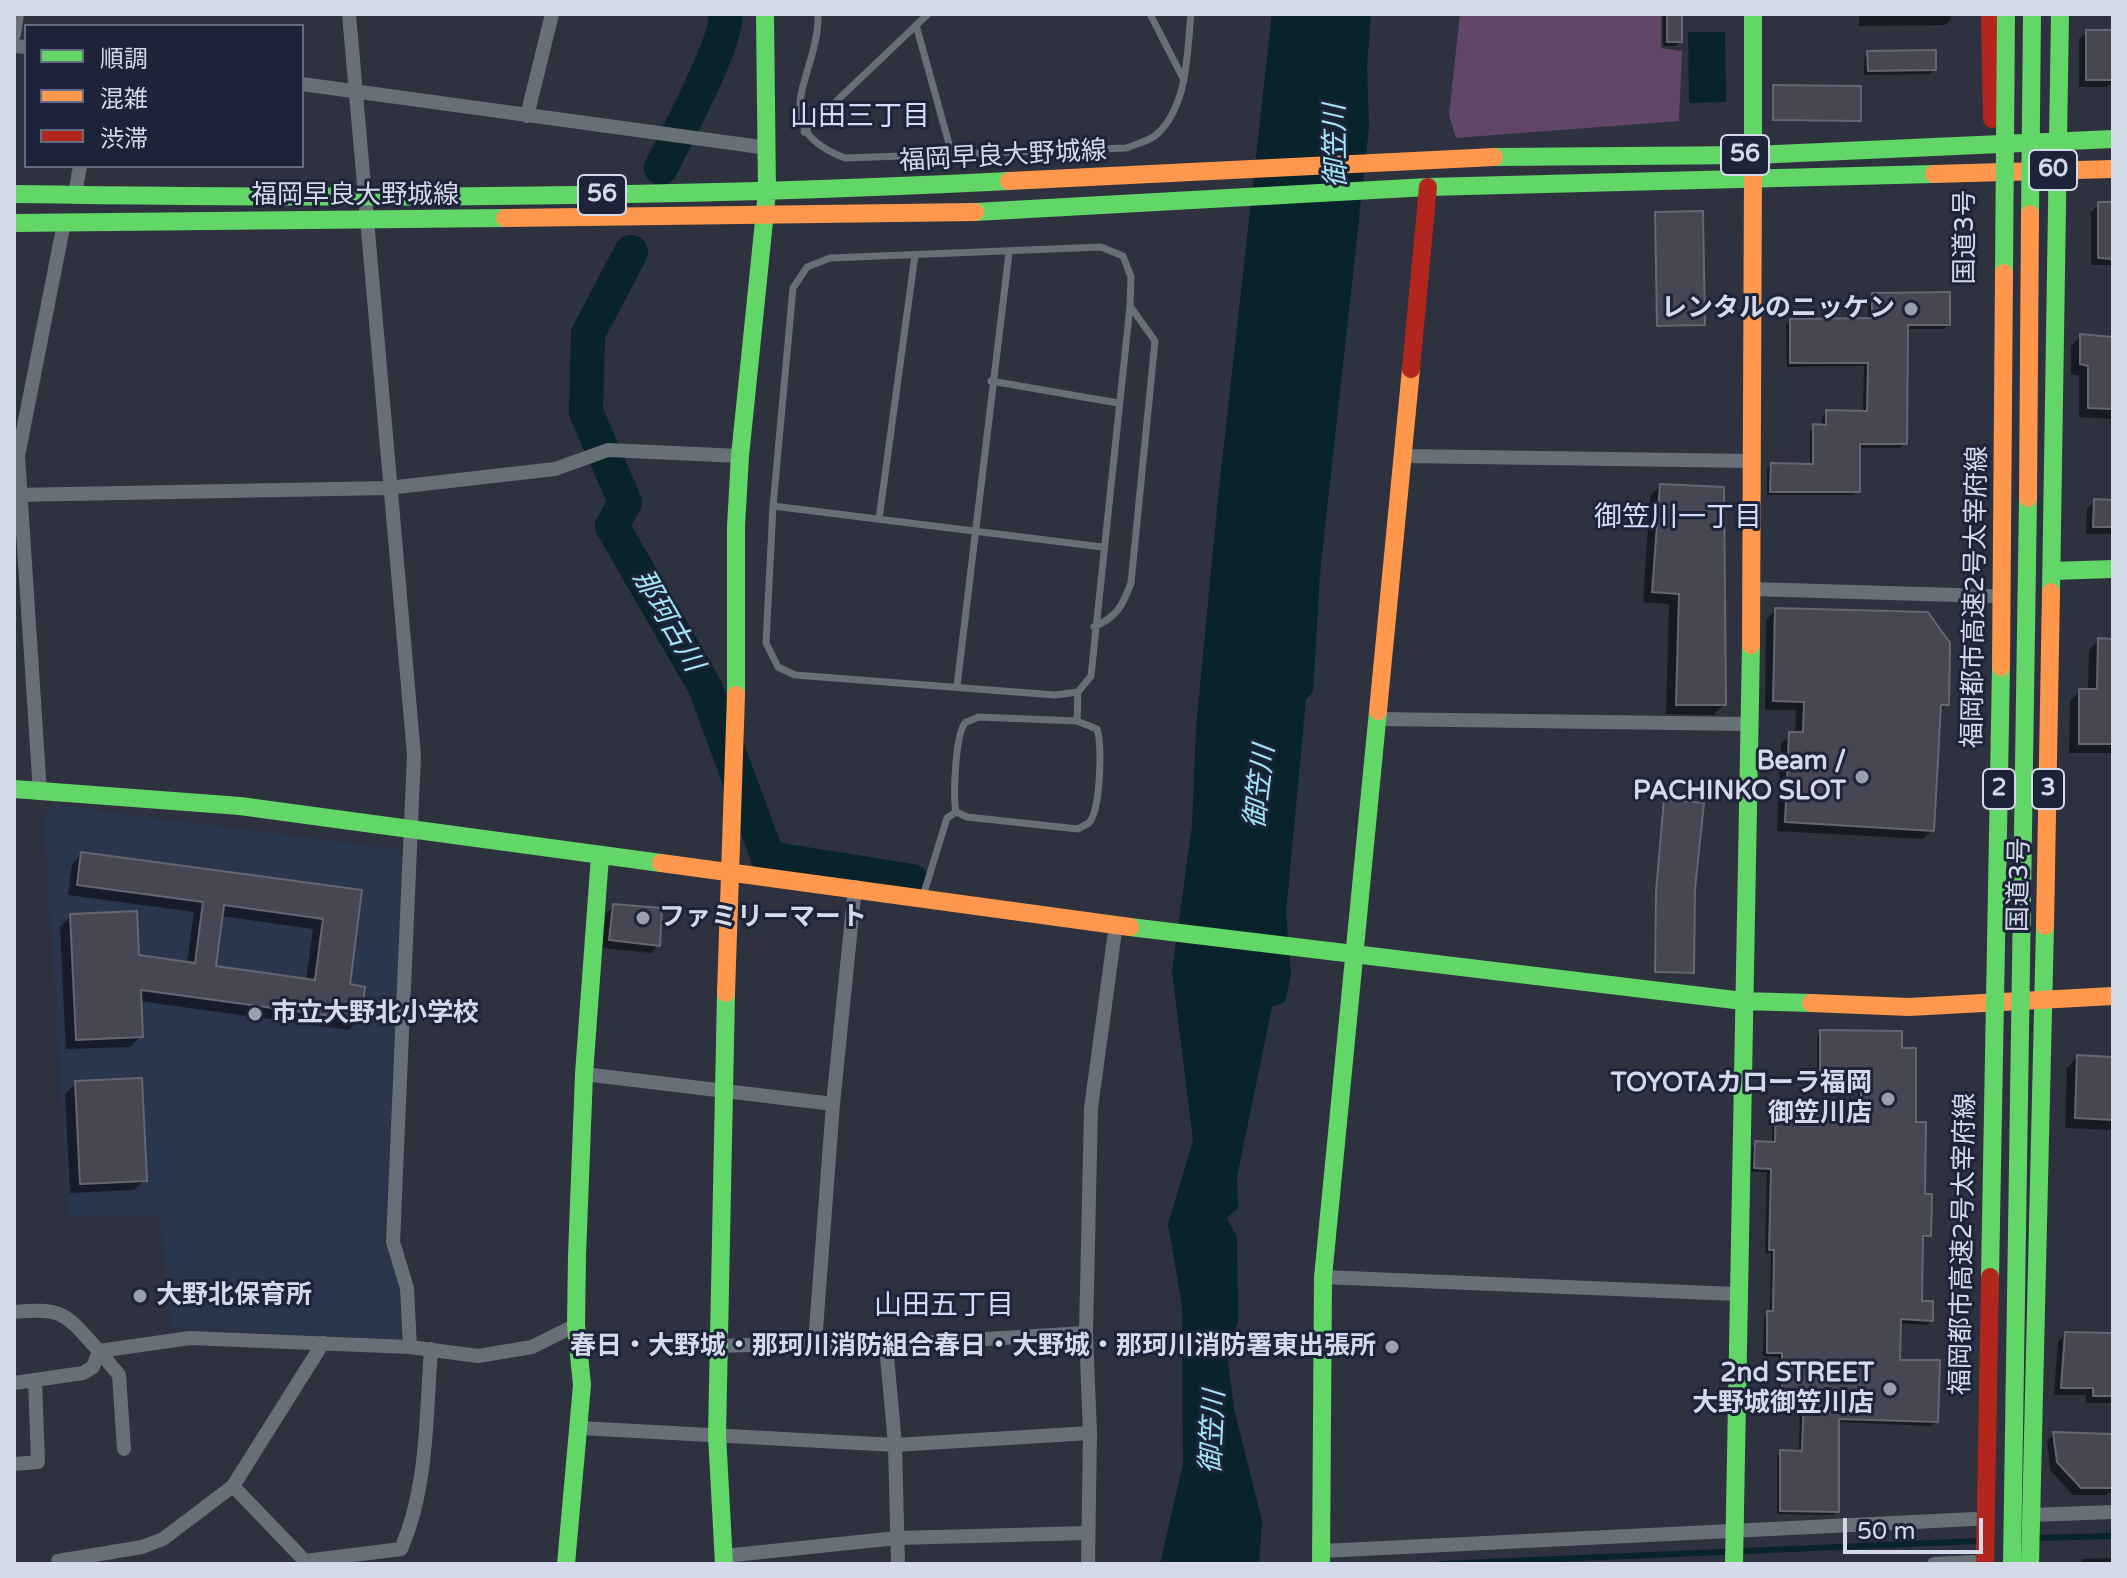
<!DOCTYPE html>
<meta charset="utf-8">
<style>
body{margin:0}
#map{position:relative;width:2127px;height:1578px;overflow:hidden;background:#2d323e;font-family:"Varela Round","Noto Sans JP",sans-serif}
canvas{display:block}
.frame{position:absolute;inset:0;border:16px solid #d4dae9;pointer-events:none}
.legend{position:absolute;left:24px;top:24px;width:280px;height:144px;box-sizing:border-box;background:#1d243a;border:2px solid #666d80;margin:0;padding:10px 14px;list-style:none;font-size:24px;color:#d4dae9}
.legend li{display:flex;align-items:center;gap:16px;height:40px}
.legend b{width:40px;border:2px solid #666d80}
.scale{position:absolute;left:1843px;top:1518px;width:140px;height:36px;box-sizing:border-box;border:4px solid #d4dae9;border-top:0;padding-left:10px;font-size:24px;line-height:28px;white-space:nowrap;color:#d4dae9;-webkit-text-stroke:6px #1d243a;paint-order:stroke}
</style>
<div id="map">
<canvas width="2127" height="1578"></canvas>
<div class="frame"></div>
<ul class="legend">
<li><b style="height:10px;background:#63d668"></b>順調</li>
<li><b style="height:10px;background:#ff974d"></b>混雑</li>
<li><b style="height:10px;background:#b3261e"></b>渋滞</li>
</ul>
<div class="scale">50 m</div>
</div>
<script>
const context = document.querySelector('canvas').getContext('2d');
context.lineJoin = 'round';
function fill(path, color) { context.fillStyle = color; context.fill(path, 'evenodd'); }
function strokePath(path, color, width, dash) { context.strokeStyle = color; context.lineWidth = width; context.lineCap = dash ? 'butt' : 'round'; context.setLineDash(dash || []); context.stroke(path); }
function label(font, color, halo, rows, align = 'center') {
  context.font = font + ' "Varela Round","Noto Sans JP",sans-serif'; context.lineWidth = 6; context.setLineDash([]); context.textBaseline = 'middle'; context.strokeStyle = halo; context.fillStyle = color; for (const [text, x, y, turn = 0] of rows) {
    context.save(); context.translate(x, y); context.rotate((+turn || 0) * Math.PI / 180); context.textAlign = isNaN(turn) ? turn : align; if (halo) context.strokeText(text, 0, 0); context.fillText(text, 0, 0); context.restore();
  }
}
fill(new Path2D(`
 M57 805 396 849 410 866 384 1243 402 1290V1333L397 1339 171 1328 160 1216H69L43 814Z`), '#2a354e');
fill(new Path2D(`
 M1460 14H1661V48L1682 51 1679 121 1456 138 1449 115Z`), '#604669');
fill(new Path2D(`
 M1272 14H1371L1367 67 1369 127 1320 574 1313 692 1306 700 1286 912 1291 975 1285 1002 1272 1007 1237 1177 1238 1208 1227 1218 1237 1237 1238 1321 1227 1352 1234 1409 1262 1521 1259 1564H1160L1183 1464 1182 1306 1168 1224 1193 1141 1172 971 1192 826 1196 728 1218 498Z
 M1688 32H1725L1726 102 1689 103Z`), '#08232a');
fill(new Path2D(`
 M1663 14H1680V42L1676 46H1663Z
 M1859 14H1951V19L1945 25 1859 26Z
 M2087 32H2113V81L2107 87H2079V39Z
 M1868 53 1934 70 1930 74 1864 75V58Z
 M1774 87 1859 120 1772 121Z
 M2099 204H2113V265H2091V212Z
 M1656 214 1703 325 1701 326 1656 327Z
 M1872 295 1948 324 1944 329H1906L1905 444 1900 448H1858V491L1853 495H1767V469L1772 465 1810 466V431L1822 427V417L1826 412 1863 413 1864 366 1787 367 1786 325 1790 321 1868 320V299Z
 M2081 336 2113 349V419L2079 417V376L2071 374V346Z
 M1660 486 1724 705 1713 715 1666 714 1669 604 1643 602 1650 496Z
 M2095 501 2113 502V534H2086L2087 509Z
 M1775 610 1947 704 1938 713 1932 830 1923 839 1777 831 1781 743 1795 734 1796 710H1765L1766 620Z
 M2099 640 2113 641V753H2069L2070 701 2080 691H2088L2089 650Z
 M1664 801 1693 889 1691 974 1654 973 1655 895Z
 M82 854 360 892 348 986 359 1019 349 1030 139 1001 141 1036 130 1047 66 1049 60 927 71 916 137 957 187 964 194 912 68 895 72 864ZM221 916 313 929 306 981 214 968Z
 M614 906 658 945 651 953 602 948 606 914Z
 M1821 1032 1900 1050 1929 1236 1921 1240 1920 1302 1931 1321 1927 1325 1899 1323 1898 1361 1936 1421 1931 1426 1837 1422V1511L1833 1515 1777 1514V1457L1781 1452 1799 1453 1800 1397H1778L1779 1357 1763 1356 1764 1318 1770 1313 1771 1253H1765L1767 1172H1751L1752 1147 1756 1143H1772L1773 1110 1777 1106 1858 1110V1079H1817V1036Z
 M2077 1057 2113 1059V1130L2065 1128 2067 1068Z
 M76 1083 145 1180 134 1190 70 1193 65 1094Z
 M2066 1334 2113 1335V1403H2086V1395H2054L2058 1342Z
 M2054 1434 2113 1488 2106 1495H2073L2050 1470 2047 1441Z
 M2113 1558V1564H2078L2083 1559Z`), '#0007');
strokePath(new Path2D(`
 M2037 1538 2113 1536
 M1440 1564 1978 1541`), '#08232a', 6);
strokePath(new Path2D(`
 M661 168C675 138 729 41 725 14
 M631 252 588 334 586 412 625 502 612 526 705 687 768 858 912 881`), '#08232a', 34);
const building = new Path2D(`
 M1667 14H1682V42H1667Z
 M2086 30H2113V80H2086Z
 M1936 50V70L1868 71 1867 51Z
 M1773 85 1861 86V121L1773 120Z
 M2098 202H2113V259L2098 258Z
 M1703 211 1705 325 1657 326 1655 212Z
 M1950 292V325H1908L1907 444H1860V492H1770L1771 463 1813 464V424L1826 425V410L1867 411 1868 363H1790V319L1872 318V293Z
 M2080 334 2113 337V409L2088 408V366L2080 364Z
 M1660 484 1724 487 1726 705H1676L1679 594 1652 592Z
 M2094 499 2113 500V527H2093Z
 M1775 608 1928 612 1950 643 1949 705H1941L1934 831 1785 822 1789 732H1803L1804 702 1773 701Z
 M2098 638 2113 639V744H2079V689H2097Z
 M1664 799 1704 803 1695 889 1694 973 1655 972 1656 892Z
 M81 852 362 890 350 984 365 987 361 1020 141 990 143 1037 76 1040 70 914 137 911 139 955 195 963 203 902 77 885ZM224 905 323 919 315 980 216 966Z
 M613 904 662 908 660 946 609 940Z
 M1820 1030 1902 1031V1048H1916V1122H1926L1925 1194H1932L1931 1236H1923L1922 1301H1933V1321L1901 1319 1900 1360H1940L1938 1422 1839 1419V1512L1780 1511V1450L1802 1451 1804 1394H1782V1353H1767V1311H1773L1774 1250H1769L1771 1169 1754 1168 1755 1141 1775 1142 1776 1104 1861 1108V1076L1820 1075Z
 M2077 1055 2113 1057V1120L2075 1118Z
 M142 1078 147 1181 80 1184 75 1081Z
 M2065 1332 2113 1333V1396H2093V1388H2061Z
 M2053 1432 2113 1434V1488H2081L2057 1462Z`);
fill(building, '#464752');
strokePath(building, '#656671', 2);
strokePath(new Path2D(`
 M818 14C820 74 761 126 845 158L1127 148C1136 144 1149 141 1156 135 1188 107 1187 53 1191 14
 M1150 14 1184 80
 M916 25 951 151
 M804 132 928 14
 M991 381 1118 403
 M773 506 1102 547
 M879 519 915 255
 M1094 627C1117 617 1123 605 1131 583L1155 341 1130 306
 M957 686 1009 253
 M1077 721 1078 692 1091 676 1130 306 1131 277 1123 256 1101 247 830 258 807 267 793 288 773 506 766 643 778 667 795 675 1055 695 1078 692
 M923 896 947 818 956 812C953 797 955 732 966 722 967 722 977 718 978 717L1077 721 1097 729C1102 745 1101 809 1089 823 1087 824 1079 828 1078 829L967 817 956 812`), '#676f77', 7);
strokePath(new Path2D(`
 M349 14 414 755 393 1242 407 1288 410 1347
 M14 34 17 14
 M14 46 26 47
 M302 84 768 148
 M527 116 552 14
 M75 194 80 166
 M1402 456 1753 461
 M14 495 388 488 555 469 608 450 740 456
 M1752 589 1991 596
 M1377 719 1749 724
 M40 793 18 456 64 223
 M584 1074 833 1104
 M1323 1277 1736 1294
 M14 1312C65 1307 66 1315 99 1351L190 1338 410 1347 478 1356 532 1347 576 1325
 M815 1343 833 1104 855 887
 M886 1345 895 1445 898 1564
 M718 1346 815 1343 886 1345 1086 1333
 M99 1351 119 1375 124 1449
 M14 1383 83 1373 93 1367 99 1351
 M580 1428 895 1445 1090 1433
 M14 1464 38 1462 35 1380
 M233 1486 305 1561 401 1549C428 1487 426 1416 431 1349
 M2031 1515 2113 1512
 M1322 1551 1975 1519
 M724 1556 897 1538 1088 1533
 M59 1564 58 1561 142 1547 163 1539 233 1486 323 1343
 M1088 1564 1090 1433 1086 1333 1091 1108 1116 924
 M1934 1564 1973 1562`), '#676f77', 14);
strokePath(new Path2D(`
 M1494 157 1754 155 2113 139
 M1753 170V14
 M14 194C346 199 677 198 1009 181
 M975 212 1428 187 1934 174
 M14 223 505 218
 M2052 571 2113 569
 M2051 592 2060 14
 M736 695V526L740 456 767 192 765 14
 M14 789 240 806 661 863
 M1130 927 1743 1001 1811 1003
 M566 1564 582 1385 576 1325 577 1256 584 1074 600 856
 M724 1564 717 1435 726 993
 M1321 1564 1323 1277 1378 711
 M1734 1564 1751 645
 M2030 1564 2045 926`), '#63d668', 18);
strokePath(new Path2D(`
 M1934 174 2113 169
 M1009 181 1494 157
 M505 218 975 212
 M1751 645 1753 170
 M1378 711 1411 369
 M661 863 1130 927
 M2045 926 2051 592
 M726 993 736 695
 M1811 1003 1909 1007 2113 996`), '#ff974d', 18);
strokePath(new Path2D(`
 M1990 14 1992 119
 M1411 369 1428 187`), '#b3261e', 18);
strokePath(new Path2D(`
 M2030 214 2032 14
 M2004 273 2006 14
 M1990 1277 2001 667
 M2012 1564 2028 498`), '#63d668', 18);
strokePath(new Path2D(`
 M2028 498 2030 214
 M2001 667 2004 273`), '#ff974d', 18);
strokePath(new Path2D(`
 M1985 1564 1990 1277`), '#b3261e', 18);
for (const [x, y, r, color] of [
 [1911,309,8,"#9a9fad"],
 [1862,777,8,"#9a9fad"],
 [643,918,8,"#9a9fad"],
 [255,1014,8,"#9a9fad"],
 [1888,1099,8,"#9a9fad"],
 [140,1296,8,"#9a9fad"],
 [1392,1347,8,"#9a9fad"],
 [1890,1389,8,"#9a9fad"]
]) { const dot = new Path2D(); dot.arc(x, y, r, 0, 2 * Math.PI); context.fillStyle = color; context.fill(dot); strokePath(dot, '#1d243a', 3); }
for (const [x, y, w] of [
 [1745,155,48],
 [2053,170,48],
 [602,195,48],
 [1999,789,32],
 [2048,789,32]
]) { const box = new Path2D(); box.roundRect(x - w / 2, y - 20, w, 40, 6); context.fillStyle = '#1d243a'; context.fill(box); strokePath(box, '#d4dae9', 2); }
label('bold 24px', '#d4dae9', null, [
 ["56",1745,155],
 ["60",2053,170],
 ["56",602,195],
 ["2",1999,789],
 ["3",2048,789]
]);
label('26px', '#d4dae9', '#1d243a', [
 ["福岡早良大野城線",1003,157,-3],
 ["福岡早良大野城線",355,196],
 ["国道3号",1966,237,-90],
 ["福岡都市高速2号太宰府線",1976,597,-89],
 ["国道3号",2020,885,-89],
 ["福岡都市高速2号太宰府線",1964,1244,-89]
]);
label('bold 26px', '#d4dae9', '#1d243a', [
 ["レンタルのニッケン",1895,309],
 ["Beam /",1846,762],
 ["PACHINKO SLOT",1846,792],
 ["ファミリーマート",659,918,"left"],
 ["市立大野北小学校",271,1014,"left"],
 ["TOYOTAカローラ福岡",1872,1084],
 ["御笠川店",1872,1114],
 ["大野北保育所",156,1296,"left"],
 ["春日・大野城・那珂川消防組合春日・大野城・那珂川消防署東出張所",1376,1347],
 ["2nd STREET",1874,1374],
 ["大野城御笠川店",1874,1404]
], 'right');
label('28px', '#d2ddfb', '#1d243a', [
 ["山田三丁目",860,118],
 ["御笠川一丁目",1678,519],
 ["山田五丁目",944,1307]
]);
label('italic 28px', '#a1e5f8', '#1d243a', [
 ["御笠川",1337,146,-91],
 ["那珂古川",667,621,60],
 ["御笠川",1261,787,-83],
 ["御笠川",1214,1432,-87]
]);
</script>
